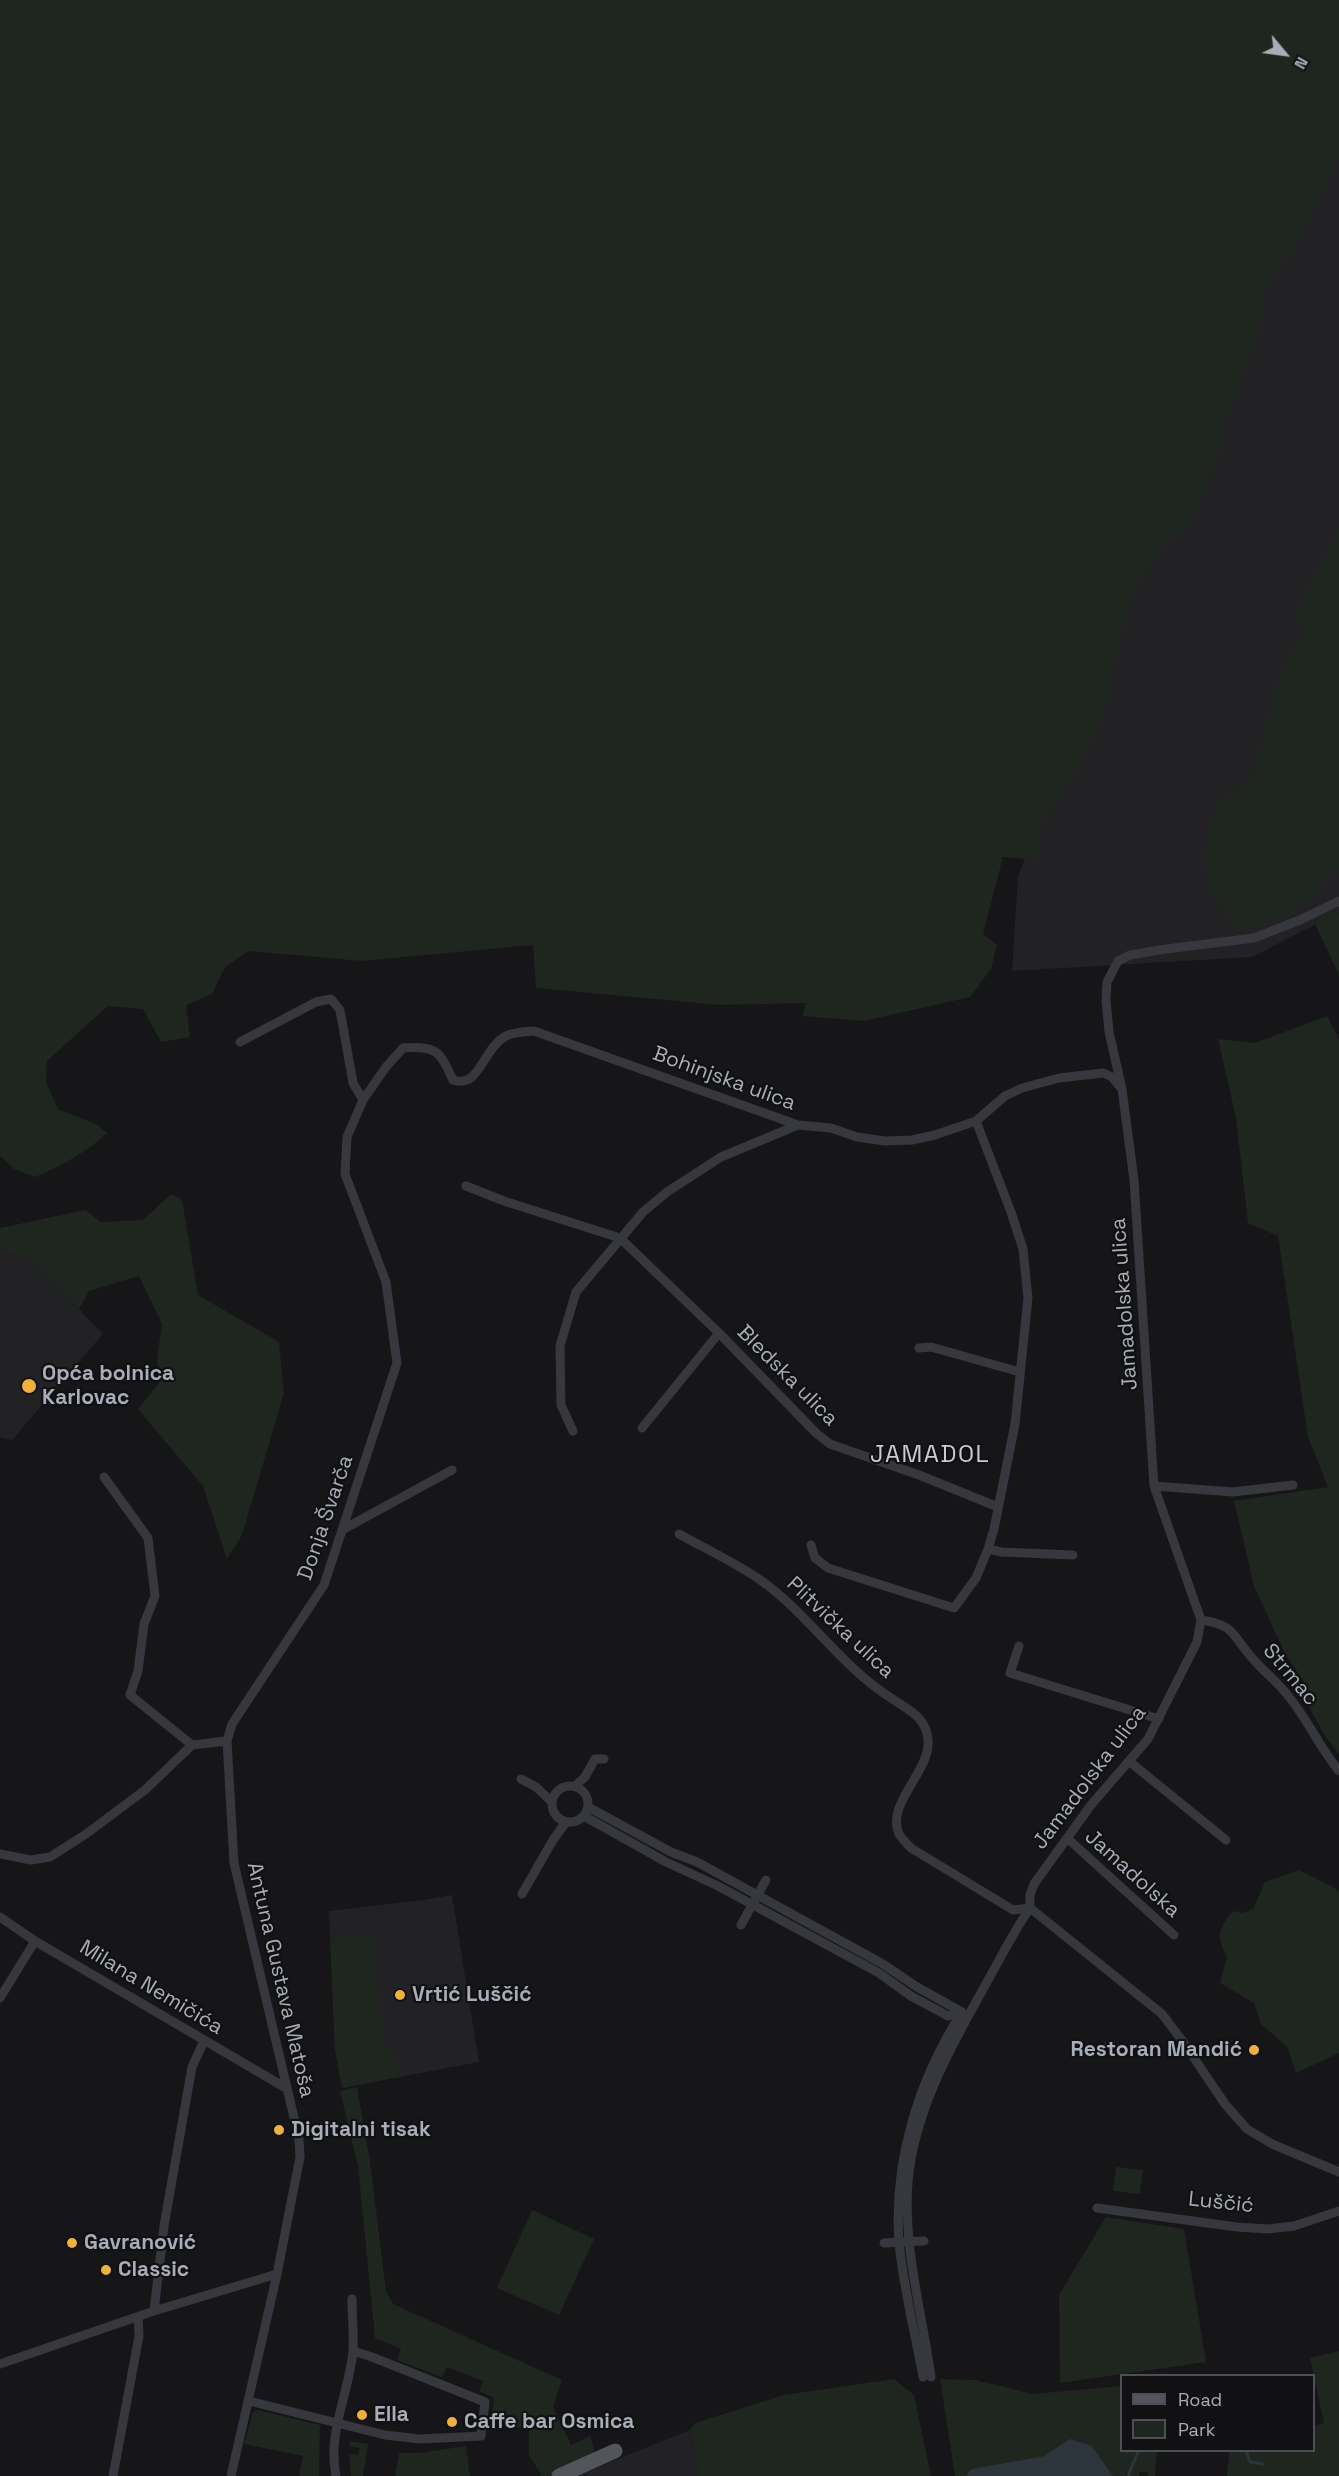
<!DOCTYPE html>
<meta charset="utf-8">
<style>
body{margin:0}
#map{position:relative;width:1339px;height:2476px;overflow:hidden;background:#161618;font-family:"Space Grotesk",sans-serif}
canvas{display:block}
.legend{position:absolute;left:1120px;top:2374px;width:195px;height:78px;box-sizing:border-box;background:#111113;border:2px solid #4d4f55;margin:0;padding:8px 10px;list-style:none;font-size:18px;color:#a8adb8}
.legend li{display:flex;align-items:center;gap:12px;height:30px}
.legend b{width:30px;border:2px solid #4d4f55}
.north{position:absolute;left:1255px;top:24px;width:60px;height:60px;-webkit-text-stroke:4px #111113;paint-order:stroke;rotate:119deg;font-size:16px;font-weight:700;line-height:24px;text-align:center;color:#a8adb8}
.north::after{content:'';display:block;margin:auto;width:21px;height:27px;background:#a8adb8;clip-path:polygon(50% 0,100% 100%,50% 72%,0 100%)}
</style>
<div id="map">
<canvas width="1339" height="2476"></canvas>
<ul class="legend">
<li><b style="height:8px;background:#53555c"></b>Road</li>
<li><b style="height:16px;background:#1e261f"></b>Park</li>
</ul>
<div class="north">N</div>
</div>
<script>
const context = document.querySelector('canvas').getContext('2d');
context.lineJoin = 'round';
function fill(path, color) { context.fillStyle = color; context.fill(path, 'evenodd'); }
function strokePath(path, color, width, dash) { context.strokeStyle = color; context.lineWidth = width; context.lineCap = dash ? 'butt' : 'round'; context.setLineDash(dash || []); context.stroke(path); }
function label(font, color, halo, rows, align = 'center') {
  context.font = font + ' "Space Grotesk",sans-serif'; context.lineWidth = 4.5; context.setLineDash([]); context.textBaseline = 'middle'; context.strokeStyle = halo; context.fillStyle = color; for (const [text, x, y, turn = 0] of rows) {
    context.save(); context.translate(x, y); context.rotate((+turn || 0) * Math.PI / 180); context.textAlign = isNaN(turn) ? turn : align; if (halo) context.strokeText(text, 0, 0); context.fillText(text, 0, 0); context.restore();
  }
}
fill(new Path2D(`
 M1339 80V912L1252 957 1012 971 1018 876Z
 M0 1248 34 1263 103 1334 12 1440 0 1437Z
 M452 1895 479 2062 342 2088 335 2050 329 1911 423 1900Z
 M690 2430 699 2476H575Z`), '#222225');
fill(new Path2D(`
 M0 0H1339V157L1289 255 1263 294 1258 334 1223 427 1217 458 1193 520 1161 550 1142 577 1128 607 1102 720 1079 767 1041 822 1040 860 1003 857 983 934 997 945 991 969 970 997 864 1021 802 1016 806 1003 720 1005 536 988 533 945 362 961 249 951 225 967 212 994 186 1005 190 1037 161 1042 143 1009 108 1006 47 1061 46 1082 58 1109 96 1124 107 1133C85 1153 63 1165 35 1177L14 1169 0 1156Z
 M1339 529V867L1309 900 1261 928H1234L1211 889 1203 858 1217 803 1244 785 1254 773 1281 671 1310 625 1294 616Z
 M1339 912V975L1315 924Z
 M1327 1016 1339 1039V1754L1325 1736 1301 1692 1303 1680 1285 1654 1254 1586 1234 1501 1328 1487 1308 1437 1278 1236 1248 1223 1236 1118 1218 1039 1255 1043Z
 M171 1194 182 1200 198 1295 279 1342 284 1393 242 1535 227 1559 203 1486 138 1409 160 1382 157 1359 162 1324 139 1276 89 1291 79 1309 34 1263 0 1248V1228L85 1210 101 1222 143 1220Z
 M1299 1870 1335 1888 1339 1894V2053L1296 2073 1287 2047 1261 2024 1254 2003 1220 1983 1227 1957C1216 1935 1218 1929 1233 1911L1243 1913 1253 1909 1265 1882Z
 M372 1935 384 2049 393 2048 399 2077 342 2088 335 2050 330 1940Z
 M357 2087 370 2161 386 2291 393 2304 562 2380 553 2407 571 2445 590 2436 596 2454 549 2476H542L529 2455V2429L491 2423 494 2398 479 2391 483 2381 447 2367 442 2377 397 2360 401 2349 375 2338 358 2166 340 2091Z
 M1116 2167 1143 2170 1140 2194 1113 2191Z
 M532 2210 594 2239 559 2315 497 2288Z
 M1106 2217 1184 2229 1206 2362 1060 2383 1059 2295Z
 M1339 2351V2476H1227L1229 2451 1314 2450V2426L1324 2423 1310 2358Z
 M894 2379 914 2395 931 2476H699L690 2430 695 2423 784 2395Z
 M940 2379 975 2380 1033 2394 1121 2386 1122 2450 1157 2451 1155 2476H1148V2472H1140L1139 2476H1113L1092 2446 1053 2452 1044 2456 971 2469 965 2476H955Z
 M258 2410 320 2425 319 2476H299L303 2456 244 2444 253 2412Z
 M350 2441 368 2444 363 2476H351L349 2454 358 2455 360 2448 349 2446Z
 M466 2446 470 2476H395L399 2453H420Z`), '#1e261f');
fill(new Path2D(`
 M1070 2439 1092 2446 1113 2476H965L971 2469 1044 2456Z`), '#2c353c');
strokePath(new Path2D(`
 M1246 2450 1250 2462 1263 2464
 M1128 2476 1139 2450`), '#2c353c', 3);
strokePath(new Path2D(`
 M1339 901 1300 920 1254 938 1166 949 1130 955 1118 961 1107 982 1106 1000 1109 1032 1122 1089 1134 1180 1154 1486 1201 1620 1197 1642 1148 1739 1091 1805 1034 1884 1030 1895V1908L1162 2014 1184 2043 1225 2104 1247 2129 1272 2144 1339 2172
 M240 1042 316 1002 331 999 340 1010 353 1083 363 1100
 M466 1186 504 1201 620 1238 719 1333 816 1433 830 1444 919 1475 998 1507
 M919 1348 931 1347 1020 1372
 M642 1428 719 1333
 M573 1431 561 1405 560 1346 576 1292 643 1212 667 1192 721 1157 798 1125
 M104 1477 148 1538 155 1596 144 1624 138 1671 130 1695 192 1745
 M1154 1486 1233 1492 1293 1485
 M342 1530 452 1470
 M679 1534C706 1549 734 1562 759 1579 808 1613 839 1665 891 1698 908 1710 926 1716 928 1740 931 1771 885 1804 899 1834 902 1839 907 1844 911 1848L1013 1910 1030 1908
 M811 1545 815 1558 828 1568 954 1608 976 1578 988 1549 994 1529 1015 1424 1028 1298 1023 1249 1011 1212 976 1121
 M988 1549 1001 1552 1073 1555
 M1201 1620C1237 1625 1232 1637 1254 1660 1265 1673 1279 1683 1289 1697 1308 1720 1320 1748 1339 1771
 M1019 1646 1010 1673 1159 1719
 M1130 1762 1226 1840
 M521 1779 536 1787 551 1801
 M552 1804a18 18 0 1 1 36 0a18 18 0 1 1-36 0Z
 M575 1786 585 1777 595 1759H604
 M588 1807 671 1852 697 1862 883 1964 917 1987 962 2012 964 2024
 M584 1816 666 1862 718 1886 879 1973 911 1996 948 2016 962 2012
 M1067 1838 1174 1935
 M0 1854 31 1860 50 1857 86 1834 145 1790 192 1745 227 1741
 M522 1894 553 1840 566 1822
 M0 1917 35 1941 286 2088
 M741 1925 766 1880
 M0 1998 35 1941
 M1097 2208 1237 2227 1268 2229 1294 2226 1339 2211
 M884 2243 924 2241
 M154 2311 164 2226 192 2067 204 2041
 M0 2364 154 2311 277 2274
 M923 2377C915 2332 903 2287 899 2242 893 2161 919 2079 962 2012
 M931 2377C922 2312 903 2248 908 2182 914 2113 949 2050 982 1991 998 1963 1012 1934 1030 1908
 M249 2401 385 2435 420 2439 481 2436 485 2402 372 2357 353 2351
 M113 2476 139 2336 138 2317
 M231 2476 277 2274 300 2157 299 2139 234 1863 227 1741 232 1724 324 1585 397 1363 386 1282 345 1174 347 1137 363 1100 386 1067 403 1048C437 1046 439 1050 453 1080 480 1089 482 1049 506 1036 514 1032 526 1032 534 1031L798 1125 831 1128 857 1137 885 1141 912 1140 935 1135 976 1121 1005 1096 1022 1088 1059 1078 1103 1073 1112 1077 1122 1089
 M336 2476C327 2433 349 2393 353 2351 354 2334 352 2316 352 2299`), '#37383d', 9);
strokePath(new Path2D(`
 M559 2476 615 2451`), '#53555c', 15);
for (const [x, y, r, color] of [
 [29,1386,8,"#f2b134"],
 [400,1995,6,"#f2b134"],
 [1254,2050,6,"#f2b134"],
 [279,2130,6,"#f2b134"],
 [72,2243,6,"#f2b134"],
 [106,2270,6,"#f2b134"],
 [362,2415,6,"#f2b134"],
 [452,2422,6,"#f2b134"]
]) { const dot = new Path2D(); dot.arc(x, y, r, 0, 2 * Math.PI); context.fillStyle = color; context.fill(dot); strokePath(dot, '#111113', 2); }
label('21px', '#a8adb8', '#111113', [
 ["Bohinjska ulica",724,1079,20],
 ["Jamadolska ulica",1125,1304,-94],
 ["Bledska ulica",787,1376,45],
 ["Donja Švarča",326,1518,-71],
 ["Plitvička ulica",840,1628,43],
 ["Strmac",1290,1675,50],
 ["Jamadolska ulica",1090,1778,-53],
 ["Jamadolska",1132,1874,42],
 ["Antuna Gustava Matoša",280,1980,77],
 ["Milana Nemičića",151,1988,31],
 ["Luščić",1221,2203,6]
]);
label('bold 21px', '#a8adb8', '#111113', [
 ["Opća bolnica",42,1374],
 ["Karlovac",42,1398],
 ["Vrtić Luščić",412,1995],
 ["Restoran Mandić",1242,2050,"right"],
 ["Digitalni tisak",291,2130],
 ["Gavranović",84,2243],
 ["Classic",118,2270],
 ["Ella",374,2415],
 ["Caffe bar Osmica",464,2422]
], 'left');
context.letterSpacing = '1.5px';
label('24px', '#c9ccd4', '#111113', [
 ["JAMADOL",930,1455]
]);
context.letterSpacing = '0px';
</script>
